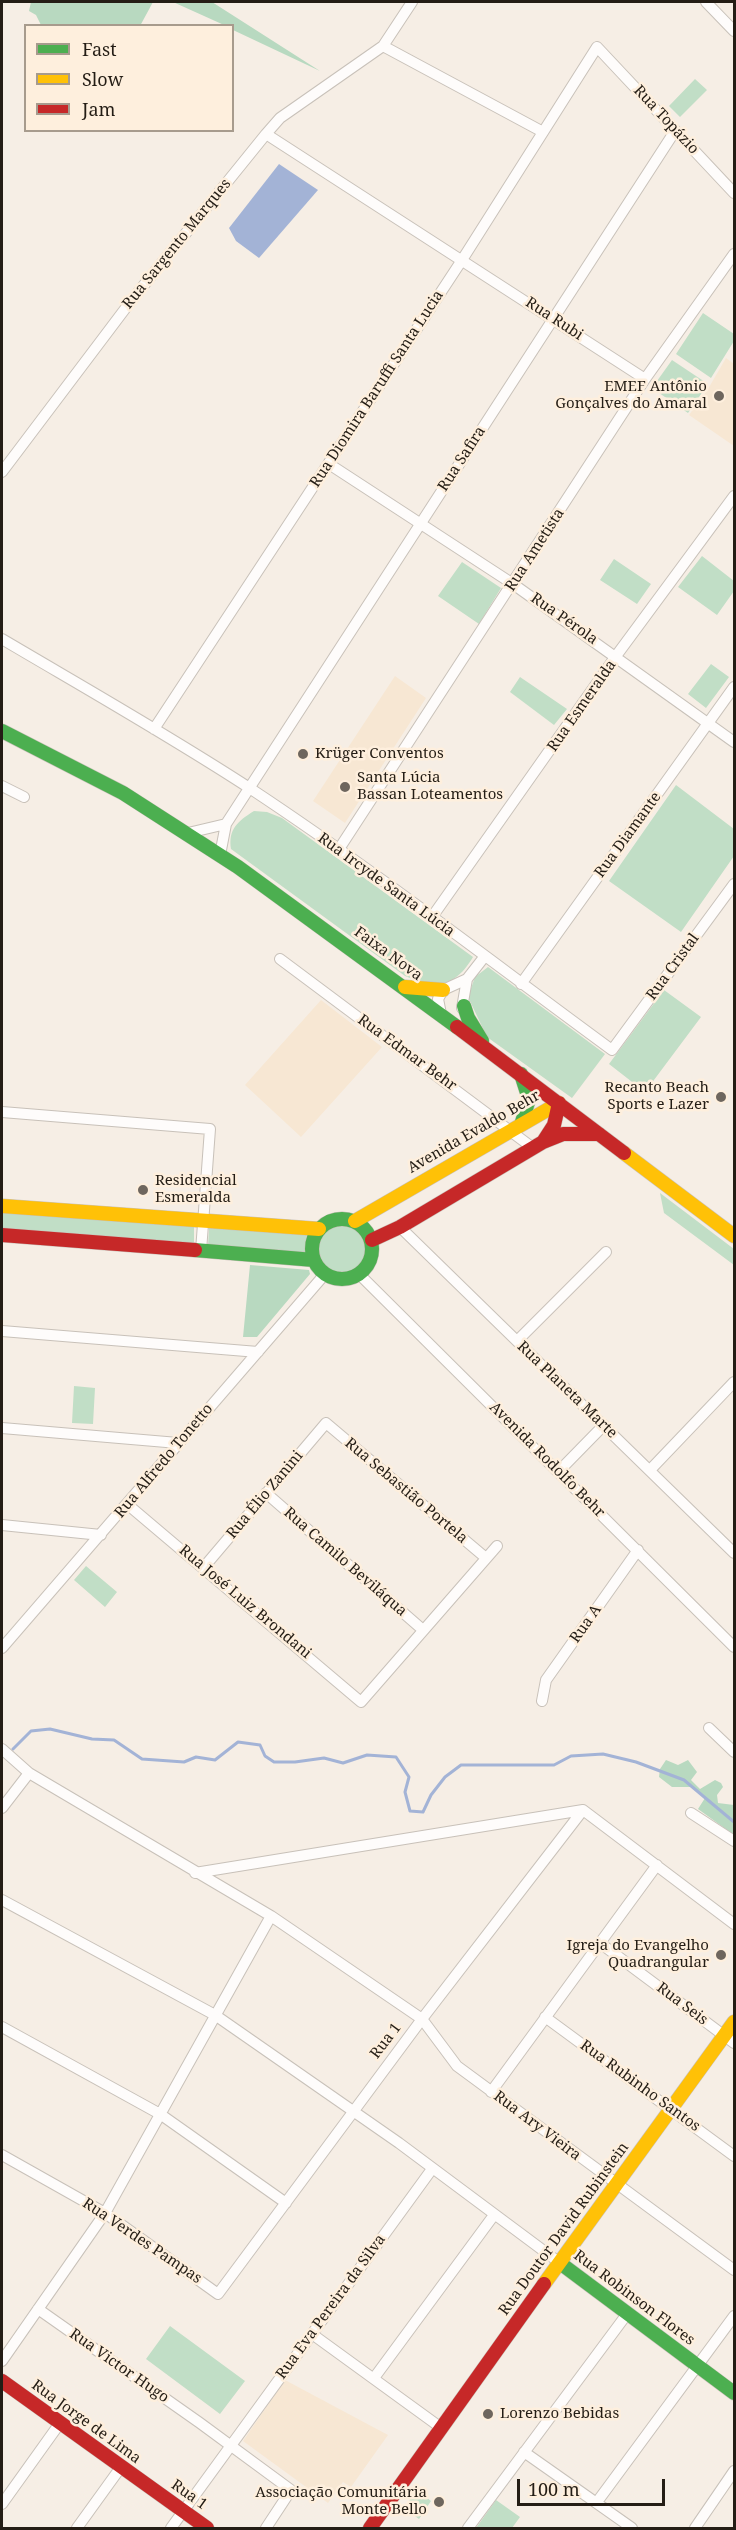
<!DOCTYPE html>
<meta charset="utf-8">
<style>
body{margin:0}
#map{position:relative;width:736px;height:2530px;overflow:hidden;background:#f6eee5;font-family:"Noto Serif",serif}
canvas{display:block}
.frame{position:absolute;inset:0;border:3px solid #241d15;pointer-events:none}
.legend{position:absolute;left:24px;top:24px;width:210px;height:108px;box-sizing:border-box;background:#feefdd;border:2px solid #a79b8d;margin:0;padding:8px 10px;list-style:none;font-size:18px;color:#241d15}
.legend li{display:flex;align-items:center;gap:12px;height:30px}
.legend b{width:30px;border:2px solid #a79b8d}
.scale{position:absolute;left:517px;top:2479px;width:148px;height:27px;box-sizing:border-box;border:3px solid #241d15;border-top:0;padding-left:8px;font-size:18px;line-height:21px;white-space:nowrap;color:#241d15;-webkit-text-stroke:4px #feefdd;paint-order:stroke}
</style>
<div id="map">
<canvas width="736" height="2530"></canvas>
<div class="frame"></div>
<ul class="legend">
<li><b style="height:8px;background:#4caf50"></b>Fast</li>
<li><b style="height:8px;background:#ffc107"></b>Slow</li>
<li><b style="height:8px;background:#c62828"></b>Jam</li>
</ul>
<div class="scale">100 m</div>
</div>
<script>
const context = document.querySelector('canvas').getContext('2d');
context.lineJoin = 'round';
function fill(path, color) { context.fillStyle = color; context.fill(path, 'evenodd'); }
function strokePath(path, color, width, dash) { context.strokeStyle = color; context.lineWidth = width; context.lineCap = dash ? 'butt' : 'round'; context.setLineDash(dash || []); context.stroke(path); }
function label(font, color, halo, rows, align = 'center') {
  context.font = font + ' "Noto Serif",serif'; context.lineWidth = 5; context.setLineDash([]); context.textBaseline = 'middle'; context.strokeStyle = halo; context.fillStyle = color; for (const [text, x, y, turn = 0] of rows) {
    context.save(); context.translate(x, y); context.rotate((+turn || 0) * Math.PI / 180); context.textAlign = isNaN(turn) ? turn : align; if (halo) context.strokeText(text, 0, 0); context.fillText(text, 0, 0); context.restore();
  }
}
fill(new Path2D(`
 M726 358 734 364V446L689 415 708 389Z
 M395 676 426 698 345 823 313 801Z
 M321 1000 382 1047 301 1137 245 1085Z
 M285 2380 388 2435 351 2487 343 2482 328 2503 243 2441Z`), '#f7e7d3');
fill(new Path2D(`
 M695 79 707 90 680 117 669 106Z
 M703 313 734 334V341L711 378 676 354Z
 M672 360 708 384 688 413 652 388Z
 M702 556 734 581V591L717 615 678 587Z
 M614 559 651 584 637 604 600 580Z
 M462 562 501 588 479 624 438 596Z
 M711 664 729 677 706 708 688 694Z
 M520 677 567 709 554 725 510 692Z
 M676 785 734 829V856L681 932 609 881Z
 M254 811 267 812 282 818 473 957C455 987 437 990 405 976L231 849C228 829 238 821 254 811Z
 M488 967 605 1054 572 1098 487 1037 468 997 475 977Z
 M664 990 701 1017 645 1092 609 1064Z
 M660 1193 734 1249V1265L664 1213Z
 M2 1212 194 1227V1245L2 1229Z
 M319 1249a24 24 0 1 1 48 0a24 24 0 1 1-48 0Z
 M209 1228 307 1235 306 1254 208 1247Z
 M74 1386 95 1388 93 1424 72 1423Z
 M86 1566 117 1592 105 1607 74 1580Z
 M170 2326 245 2381 220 2414 146 2359Z
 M417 2490 431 2501 419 2519 404 2508Z
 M496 2500 520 2517 512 2528H476Z`), '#c1dec6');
fill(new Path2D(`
 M31 2H153L140 26 41 25 36 15 29 11Z
 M173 2H212L320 71 233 30 232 26 224 25Z
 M250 1265 309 1270 310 1274 257 1337H243Z
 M666 1760 678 1765 688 1760 697 1772 691 1780 700 1789 715 1780 721 1783 723 1787 717 1795 718 1803 734 1805V1835L698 1809 705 1798 693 1787H672L659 1777 660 1769Z`), '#b8d9c0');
fill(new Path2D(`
 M279 164 318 190 259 258 236 241 229 228Z`), '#a3b3d6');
strokePath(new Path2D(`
 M13 1749 31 1731 50 1729 92 1739 114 1740 142 1759 184 1762 196 1757 215 1760 238 1742 260 1745 265 1756 274 1762H295L324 1758 343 1763 367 1755 396 1757 409 1777 405 1792 410 1811 423 1812 431 1795 445 1777 461 1765H554L571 1756 603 1754 636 1762 684 1780 734 1822`), '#a3b3d6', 3);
const street = new Path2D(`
 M706 2 734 31
 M383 46 543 132
 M266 134 645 379
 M329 464 513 584 734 742
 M2 472 131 301 266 134 280 118 383 46 412 2
 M2 639C85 688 170 736 251 789 375 871 492 962 612 1050L734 884
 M154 729 462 260 597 47 734 193
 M2 786 24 797
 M188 833 226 824
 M339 849 645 379 734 254
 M220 855 226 824 675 131
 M432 917 616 656 734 496
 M280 959 533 1148
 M521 984 734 687
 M462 1008 467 979
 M441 1014 438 999 443 990 467 979 485 956
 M2 1112 210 1129 201 1251
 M400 1227 734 1553
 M359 1274 734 1647
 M2 1331 258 1352
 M517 1341 606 1252
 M2 1428 178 1443
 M650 1470 734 1382
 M559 1471 604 1425
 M266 1493 423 1630
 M127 1504 361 1702 497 1546
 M2 1525 101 1535
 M204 1567 326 1423 486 1558
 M2 1648 325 1274
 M542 1701 546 1680 638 1550
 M709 1728 734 1752
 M2 1749 29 1773 271 1916 422 2019 457 2066 734 2270
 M2 1808 29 1773
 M691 1813 734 1841
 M195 1873 583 1810 734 1924
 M2 1900 215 2015 399 2143 560 2263
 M600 1943 734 2043
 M545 2017 734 2156
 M2 2027 160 2114 286 2203
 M491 2092 657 1865
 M2 2155 105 2213 218 2294 422 2019 583 1810
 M38 2309 200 2423 291 2490 266 2528
 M312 2334 440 2427
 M2 2361 105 2213 271 1916
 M374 2378 494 2215
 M524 2452 632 2528
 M597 2502 734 2316
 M2 2504 60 2423
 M77 2528 121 2467
 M171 2528 432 2169
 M468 2528 627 2314
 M695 2528 734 2471`);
const fast = new Path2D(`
 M2 731 123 793 238 867 457 1027
 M464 1006 468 1018 482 1041
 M521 1074 529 1099 522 1122
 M312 1249a30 30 0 1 1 60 0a30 30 0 1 1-60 0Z
 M195 1250 314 1260
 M560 2263 734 2393`);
const slow = new Path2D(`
 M405 987 443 990
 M624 1153 734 1236
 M2 1206 319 1229
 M355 1221 559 1103
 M544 2284 734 2022`);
const jam = new Path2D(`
 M457 1027 624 1153
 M543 1142 563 1134H599
 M2 1235 195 1250
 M372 1240 400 1227 543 1142 554 1125 559 1103
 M2 2381 207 2528
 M370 2528 544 2284`);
strokePath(street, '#c8c1b9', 12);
strokePath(fast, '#c8c1b9', 15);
strokePath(slow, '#c8c1b9', 15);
strokePath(jam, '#c8c1b9', 15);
strokePath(street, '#fefcfb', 10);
strokePath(fast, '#4caf50', 14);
strokePath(slow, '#ffc107', 14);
strokePath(jam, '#c62828', 14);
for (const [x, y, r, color] of [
 [719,396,6,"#6e665e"],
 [303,754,6,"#6e665e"],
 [345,787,6,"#6e665e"],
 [721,1097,6,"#6e665e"],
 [143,1190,6,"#6e665e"],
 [721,1955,6,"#6e665e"],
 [488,2414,6,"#6e665e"],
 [439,2502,6,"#6e665e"]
]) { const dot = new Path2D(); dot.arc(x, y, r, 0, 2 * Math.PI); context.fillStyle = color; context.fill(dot); strokePath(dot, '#feefdd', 2); }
label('15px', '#241d15', '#feefdd', [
 ["Rua Topázio",666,120,47],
 ["Rua Sargento Marques",177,244,-51],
 ["Rua Rubi",554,319,33],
 ["Rua Diomira Baruffi Santa Lucia",377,389,-57],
 ["Rua Safira",462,459,-57],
 ["Rua Ametista",535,550,-57],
 ["Rua Pérola",564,619,35],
 ["Rua Esmeralda",582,706,-55],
 ["Rua Diamante",628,835,-54],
 ["Rua Ircyde Santa Lúcia",386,885,36],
 ["Faixa Nova",388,954,36],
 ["Rua Cristal",673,967,-54],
 ["Rua Edmar Behr",407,1053,36],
 ["Avenida Evaldo Behr",474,1132,-30],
 ["Rua Planeta Marte",567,1390,44],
 ["Avenida Rodolfo Behr",547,1460,45],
 ["Rua Alfredo Tonetto",164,1461,-50],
 ["Rua Sebastião Portela",406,1491,40],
 ["Rua Élio Zanini",265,1495,-50],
 ["Rua Camilo Beviláqua",345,1562,41],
 ["Rua José Luiz Brondani",245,1602,40],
 ["Rua A",586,1624,-55],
 ["Rua Seis",682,2004,37],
 ["Rua 1",386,2041,-53],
 ["Rua Rubinho Santos",640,2086,36],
 ["Rua Ary Vieira",537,2126,37],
 ["Rua Doutor David Rubinstein",564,2229,-54],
 ["Rua Verdes Pampas",142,2241,34],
 ["Rua Robinson Flores",634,2298,37],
 ["Rua Eva Pereira da Silva",331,2307,-54],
 ["Rua Victor Hugo",119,2366,35],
 ["Rua Jorge de Lima",86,2422,36],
 ["Rua 1",189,2495,35]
]);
label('15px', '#241d15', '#feefdd', [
 ["EMEF Antônio",707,387],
 ["Gonçalves do Amaral",707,404],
 ["Krüger Conventos",315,754,"left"],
 ["Santa Lúcia",357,778,"left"],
 ["Bassan Loteamentos",357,795,"left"],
 ["Recanto Beach",709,1088],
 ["Sports e Lazer",709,1105],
 ["Residencial",155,1181,"left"],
 ["Esmeralda",155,1198,"left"],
 ["Igreja do Evangelho",709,1946],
 ["Quadrangular",709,1963],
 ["Lorenzo Bebidas",500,2414,"left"],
 ["Associação Comunitária",427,2493],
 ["Monte Bello",427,2510]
], 'right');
</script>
